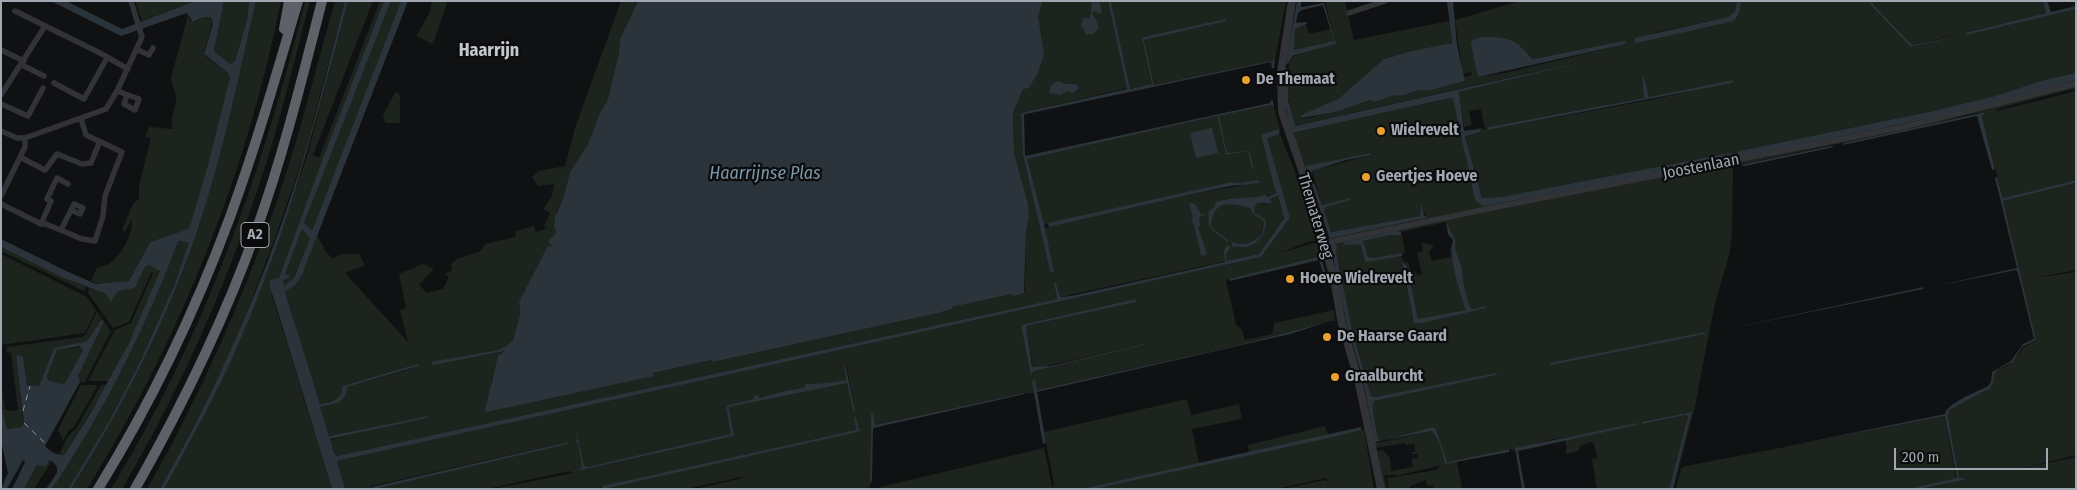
<!DOCTYPE html>
<style>
body{margin:0}
#map{position:relative;width:2077px;height:490px;overflow:hidden;background:#101112;font-family:"Fira Sans Condensed",sans-serif}
canvas{display:block}
.frame{position:absolute;inset:0;border:2px solid #a2a8b2;pointer-events:none}
.scale{position:absolute;left:1894px;top:448px;width:154px;height:22px;box-sizing:border-box;border:2px solid #a2a8b2;border-top:0;padding-left:6px;font-size:15px;line-height:18px;white-space:nowrap;color:#a2a8b2;-webkit-text-stroke:4px #0c0c0d;paint-order:stroke}
</style>
<div id="map">
<canvas width="2077" height="490"></canvas>
<div class="frame"></div>
<div class="scale">200 m</div>
</div>
<script>
const context = document.querySelector('canvas').getContext('2d');
context.lineJoin = 'round';
function fill(path, color) { context.fillStyle = color; context.fill(path, 'evenodd'); }
function strokePath(path, color, width, dash) { context.strokeStyle = color; context.lineWidth = width; context.lineCap = dash ? 'butt' : 'round'; context.setLineDash(dash || []); context.stroke(path); }
function label(font, color, halo, rows, align = 'center') {
  context.font = font + ' "Fira Sans Condensed",sans-serif'; context.lineWidth = 4.5; context.setLineDash([]); context.textBaseline = 'middle'; context.strokeStyle = halo; context.fillStyle = color; for (const [text, x, y, turn = 0] of rows) {
    context.save(); context.translate(x, y); context.rotate((+turn || 0) * Math.PI / 180); context.textAlign = isNaN(turn) ? turn : align; if (halo) context.strokeText(text, 0, 0); context.fillText(text, 0, 0); context.restore();
  }
}
fill(new Path2D(`
 M135 1H195L142 21Z
 M224 1H249L247 20 235 61 230 64 214 51Z
 M256 1H281C247 173 179 341 87 489H71C119 413 160 334 191 249 220 169 237 84 256 1Z
 M305 1H310C292 70 276 139 252 206 218 304 175 399 122 489H111C204 337 262 173 305 1Z
 M335 1H345L305 152 275 238 236 341 170 472 160 489H147C200 396 243 299 278 198 300 134 316 67 335 1Z
 M348 1H373L313 155 319 158 380 1H384L323 158 279 278 270 281 269 286 332 489H164L239 344 269 265 308 153Z
 M391 1H401L312 232 304 223Z
 M432 1H444L447 3 433 44 416 36 430 12Z
 M621 1H638L620 39 619 52 608 99 599 115 588 144 570 172 563 199 557 210 554 227 556 233 549 241 552 246 547 247 519 302 520 314 513 340 506 346 498 350 431 363 432 365 507 351 491 380V388L485 409 487 412 653 376V373L713 360 714 362 938 313 952 309V307L1012 294 1013 296 1025 291 1026 232 1029 215 1028 203 1014 153 1013 112 1023 89 1039 27 1038 17 1043 1H1108L1127 88 1021 113 1023 155 1050 271 1045 228 1192 194 1239 186 1258 180 1240 183 1231 182 1043 225 1027 159 1031 158 1217 116 1226 155 1248 151 1254 169 1249 150 1227 153 1219 116 1271 105 1274 107 1280 130 1261 135 1277 192C1267 199 1238 200 1225 199 1209 211 1208 210 1211 229L1226 240 1211 227 1212 214C1222 200 1237 205 1250 208L1254 215 1263 219 1264 227 1258 240H1255L1259 235C1251 244 1242 247 1231 241L1232 247C1251 244 1268 245 1264 219L1254 213 1255 206 1258 203 1264 204 1272 202 1270 199 1278 194 1284 217 1259 254 1060 297 1056 283H1054L1057 299 337 456 334 453 330 440 428 416 329 436 320 407 339 403 347 387 405 371 419 365 346 385 338 399 320 404 285 292C304 280 309 256 317 235L326 252 333 259 341 254H359L365 265 345 273 408 342 400 310 406 308 399 274 423 264 434 269 419 285 427 293 443 289 449 277 445 274 452 270 451 264 457 259 481 251 485 244 515 237 516 231 534 226 536 232 547 228 544 226 550 213 543 209 552 196 554 184 538 186 532 177 539 171 565 166 575 128Z
 M1111 1H1286L1275 60 1154 85 1144 40 1227 21 1143 37 1142 39 1152 84 1129 89Z
 M1325 1H1345L1354 40 1449 21 1452 43 1390 57 1380 63 1338 99 1301 115 1302 119 1336 112 1370 100 1374 102 1392 96 1405 95 1419 90H1432L1465 81 1464 77 1472 75 1471 72 1463 74 1455 20 1520 1H1737L1735 11 1728 17 1649 34 1684 31 1734 21 1739 14 1741 1H1867L1912 47 1958 35 1912 45 1870 1H2043L2046 13 1965 33 2076 9V73L2044 80 1995 96 1933 111 1739 151 1740 157 1884 128 1966 110 2076 81V88L1996 109 1997 111 2076 91V180L2003 198 1982 117 1986 113H1976L1923 126 1733 166 1732 235 1729 256 1715 303 1694 411 1674 489 1692 413 1642 424 1686 415 1688 418 1669 489H1597L1592 459 1597 458 1594 444 1592 442 1581 445 1578 451 1567 454 1565 453 1567 448 1565 440 1637 425 1549 440 1515 450 1509 449 1446 462 1436 429 1433 427 1381 441 1378 439C1377 429 1371 409 1374 401L1497 375V374L1375 397 1371 396 1347 310 1340 266 1331 240 1332 238 1426 218 1422 205 1421 206 1420 216 1331 232 1324 210 1326 207 1350 199 1322 205 1312 171 1377 153 1316 165H1311L1306 170 1310 181 1308 180 1292 133 1450 98 1453 99 1475 200 1499 202 1729 153 1501 197 1482 198 1465 135 1480 132V129L1464 131 1480 128 1485 130 1481 109 1469 111 1472 125 1464 127 1459 92 1606 56 1294 126C1287 104 1285 79 1291 57L1336 44ZM1472 40 1521 47 1527 56 1533 59 1623 41H1625L1626 44 1505 73 1478 77ZM1642 78H1644L1649 97 1733 81 1655 99 1488 130V127L1644 98ZM1446 222 1456 242C1453 252 1462 261 1462 270 1463 278 1466 302 1472 309L1486 306 1422 323 1413 319 1402 262 1407 266 1418 320 1467 310 1454 270 1452 244 1450 249 1451 257 1432 261 1429 252 1434 245 1421 243 1423 251 1417 253 1422 274 1417 276V273L1411 272 1408 262H1404L1400 255 1365 261 1361 243 1345 242 1401 232 1398 235H1391L1363 241 1368 257 1373 258 1405 253 1401 232ZM1704 332V334L1550 364Z
 M186 13 190 20 196 22 204 17 213 20 204 52 206 57 228 73 230 77 207 168 190 226 188 229 150 242 129 281 99 284 91 281 97 268C102 266 108 265 112 262 121 254 135 232 131 220L125 232 122 230 133 204 139 198V186L151 138 145 137 149 127 173 129C169 117 177 108 176 97 176 90 171 85 171 78L187 19Z
 M1306 25 1309 34 1331 29 1334 41 1294 51 1295 29Z
 M396 91 400 96V123H385L383 115Z
 M1279 132 1299 182 1317 241H1310L1280 253 1314 243 1318 244 1321 256 1226 280 1236 325 1242 330 1245 340 1272 334 1274 323 1334 310 1335 321H1330L1239 345 1036 390 1035 381H1033L1035 393H1024L875 425 873 414H871L870 481H872L869 489H695L743 478 742 477 686 489H492L573 473 569 471 487 489 375 488 567 442 372 486 373 489H345L337 461 1261 257 1290 218 1266 138 1278 135ZM1135 299V302L1026 326 1033 369 1144 344 1034 371 1033 374 1021 325ZM844 363H846L855 411H853L847 382 729 407 734 436 579 471 582 467 578 443 575 441 577 439 575 423 584 465 587 467 732 435 726 408 728 405 798 389 806 387V384L826 383 846 380ZM854 418H856L859 429 760 454 746 456 605 488 603 486 856 430Z
 M2076 183V270L2029 279 2076 272V455L2023 468 2076 457V489H1922L1963 480V478H1959L1948 417 1949 410 1989 389C1993 383 1991 380 1994 374 1997 367 2005 368 2010 364 2023 354 2016 349 2036 341L2003 201Z
 M302 229 310 238 294 278 284 286 282 282 285 274Z
 M180 241 189 243 188 249 161 319 140 362 109 421 68 489H52C104 412 145 329 178 242Z
 M1 247 86 287 84 291 1 251Z
 M1 254 87 297 96 310 85 333 1 345Z
 M149 265 159 269V274L138 325 109 381H88L115 330 131 323 153 273H151L129 322 113 328 88 293 89 288 107 294 111 301 118 291 135 288 145 267Z
 M97 311 102 319 87 341 54 348 39 386 27 385 23 356 16 355 24 423 22 427 7 429 1 403V383L5 409 10 411 18 410 11 353 6 352 7 347 82 337 86 334Z
 M104 322 111 331 85 382H80L78 376Z
 M82 347 83 350 65 383 61 384 49 380 47 376 57 350Z
 M81 385H96L97 387 74 427 69 430 63 441 58 430Z
 M101 385H107L64 455H59L68 436 76 429Z
 M1187 399 1191 415 1239 404 1242 419 1192 429 1199 464 1081 489H872L1044 448 1052 487 1054 484 1044 432Z
 M1945 416 1956 479 1908 489H1676L1681 468 1686 466Z
 M1325 426 1328 435 1249 452 1248 445Z
 M1364 429 1374 489H1329L1328 486 1327 489H1283L1324 480 1326 481H1328L1326 478 1276 489H1094Z
 M1372 431 1377 443 1432 431 1439 442 1445 464 1457 461 1462 489H1433V485L1427 486 1426 480 1410 486 1409 489H1389L1387 478 1437 470V468L1442 465 1400 475H1385L1384 476 1387 489H1384L1376 451 1383 450 1390 458 1391 471 1413 467 1411 460 1418 457 1417 454H1412L1411 452H1415L1414 444 1406 445 1405 443 1375 448Z
 M49 460 52 461 34 489H24L36 466Z`), '#1d241d');
fill(new Path2D(`
 M51 1H66L122 29 195 1H224L214 51 230 64 235 61 247 20 249 1H256C237 84 220 169 191 249 160 334 119 413 71 489H68L109 421 140 362 174 286 189 243 180 241 178 242C145 329 104 412 52 489H46L57 473V467L52 461 49 460 46 466 38 465 36 466 24 489H12L25 462 23 460 7 489H1L8 473 1 440V403L7 429 22 427 24 423 16 355 23 356 27 385 39 386 54 348 87 341 102 319 104 322 78 376 80 382 45 446C49 451 58 456 64 455L90 414 130 341 160 271 149 265 145 267 135 288 118 291 111 302 106 294 62 277 1 247V239L66 271 96 284 129 281 150 242 188 229 190 226 207 168 230 77 228 73 204 54 213 23 211 18 204 17 193 22 187 13 121 36ZM80 346 83 350 65 383 61 384 48 380 47 376 57 350Z
 M345 1H348C317 117 287 233 239 343 220 387 196 430 174 471L164 489H160C220 383 270 269 305 152 320 102 332 51 345 1Z
 M384 1H391L304 223 312 231 401 1H408L302 275 295 285 285 292 320 404C332 402 343 400 342 386L346 385 418 364 419 366 347 387 346 394 339 403 320 407 329 436 428 416 427 418 330 439 334 453 337 456 1057 299 1054 283H1056L1060 297 1071 296 1225 262 1224 251 1227 245 1231 247 1226 254V261L1259 254 1284 218 1278 195 1270 199 1272 203H1258L1255 206 1254 213 1265 219C1267 231 1261 243 1249 246 1244 248 1238 246 1232 247L1231 241C1241 247 1252 244 1259 235L1256 242C1262 236 1265 227 1263 220L1254 215 1250 208C1229 203 1213 199 1211 227L1228 240V243C1216 229 1206 235 1209 210L1214 207 1216 202C1231 196 1251 200 1265 195L1268 197 1276 193 1261 135 1278 129 1280 132 1278 135 1267 138 1290 218 1261 257 337 461 345 489H332L274 299 269 286 270 280 279 278 323 158ZM302 229 310 238 294 278 284 286 283 280 290 277 289 275 285 274Z
 M638 1H1043L1038 17 1044 54 1038 72 1029 88 1023 89 1013 112 1014 153 1028 203 1029 215 1026 232 1024 293 1013 296 1012 294 952 307V309L938 313 713 362 712 360 653 373 654 376 487 412 485 410 498 356 505 351 434 365H432L431 362 498 350 506 346 513 340 520 314 519 302 547 247 552 246 548 241 556 233 554 227 555 217 563 199 570 172 588 144 599 115 608 99 619 52 620 39Z
 M1092 1H1099L1102 12 1100 14 1094 11 1092 13 1097 22 1098 29 1093 34 1086 35 1084 30 1085 28 1081 27 1083 18H1090Z
 M1108 1H1111L1130 89 1152 84 1142 39 1143 37 1226 19 1227 21 1144 40 1154 85 1275 60 1274 68H1272L1271 62 1026 114 1024 115 1025 156 1270 103 1271 100 1273 101 1274 107 1271 105 1219 116 1227 153 1249 150 1254 169H1252L1248 151 1226 155 1217 116 1027 159 1045 228 1054 273 1050 271 1023 155 1021 113 1127 89Z
 M1297 1H1301V7H1302L1324 3 1336 44 1292 56 1288 64 1286 63ZM1323 5 1334 41 1294 50 1295 29 1307 24V22L1296 23 1298 13 1302 10Z
 M1447 1H1453L1457 45 1465 81 1432 90H1419L1405 95 1392 96 1374 102 1370 100 1336 112 1301 118V115L1338 99 1384 59 1412 51 1452 43Z
 M1737 1H1741L1739 14 1734 21 1636 43 1634 40 1635 38 1728 17 1735 11Z
 M1867 1H1870L1912 45 1958 36 1911 47Z
 M2043 1H2047L2051 12 2076 6V9L1966 35 1965 33 2046 13Z
 M1483 37C1496 37 1512 37 1522 48 1527 52 1527 56 1533 59L1623 41H1625L1626 44 1478 77 1471 44 1472 40Z
 M1607 56 1459 92 1464 131 1480 129V132L1465 136 1482 198 1501 197 1729 153 1733 154V157L1620 181 1483 206 1475 200 1453 99 1450 98 1292 133 1284 101 1285 68 1288 69V100L1295 126Z
 M2076 73V81L1965 110 1884 128 1740 157 1738 153 1739 151 1933 111 1995 96 2044 80Z
 M1642 77H1644L1649 97 1733 80 1732 83 1488 130V127L1644 98Z
 M1058 81 1065 84H1076L1079 88 1073 93 1068 91 1060 95 1049 93 1051 85Z
 M1986 112 1982 117 1995 169 1992 170 1977 116 1843 145 1844 143Z
 M1212 128 1218 153 1196 158 1190 133Z
 M1831 146 1834 147 1745 166 1740 165Z
 M1371 153V155L1346 160 1312 171 1311 174 1322 205 1350 198V200L1326 207 1324 210 1331 232 1420 216 1421 205H1422L1424 216H1426V218L1332 238 1331 240 1332 243 1337 245 1336 251 1352 330 1357 331 1358 333 1354 337 1371 396 1375 397 1497 373V375L1374 401C1371 408 1377 430 1378 439L1381 441 1433 427 1436 429 1447 462 1509 449V452L1445 464 1439 442 1432 431 1375 442 1362 375 1347 326 1329 237 1306 166Z
 M1997 177 2003 198 2076 180V183L2003 201 2036 340 2022 347 2013 362 1998 369 1994 374 1993 383 1989 389 1949 410 1948 417 1959 478H1963L1964 480 1920 489H1908L1957 478 1945 416 1784 447 1945 414C1947 403 1977 392 1988 386L1991 382 1992 372 2011 361 2023 344 2034 339 2018 273 2016 270 1931 287 2017 268 1995 178Z
 M1256 180 1260 181 1259 183 1231 186 1192 194 1049 227 1048 223 1231 182 1240 183Z
 M1189 203 1195 204 1201 214 1206 215 1201 216 1199 219 1200 225 1198 228 1207 253 1204 256 1201 255 1194 224 1191 222 1193 218Z
 M1446 221 1456 242C1453 252 1462 261 1462 270 1463 278 1466 302 1472 309L1486 306V308L1422 323H1414L1402 262 1407 266 1418 319 1466 310C1460 292 1448 259 1453 240L1448 234Z
 M1396 231 1401 232V235H1391L1363 241 1368 257 1373 258 1402 253V256L1365 262 1361 244 1345 245 1344 242Z
 M1321 256 1326 275 1324 276 1319 260 1230 281 1229 279Z
 M1924 287 1923 289 1718 331Z
 M1135 299 1136 302 1026 326 1032 367 1051 366 1144 344V345L1034 371 1031 375 1021 325Z
 M1331 321 1290 334 1037 392 1046 443 1043 444 1032 381 1035 380 1037 390 1239 345Z
 M1704 332 1705 334 1551 365 1550 363Z
 M844 363H845L855 411H853L847 383 729 407 734 436 578 471 582 467 578 443 575 442 577 439 575 423 584 465 587 467 731 434 726 408 728 405 754 399V396L759 395V398C768 396 778 392 786 391 791 390 799 389 805 387V384L826 383 846 380Z
 M1024 393 1025 394 873 428 872 481H870L871 414 873 413 875 425Z
 M1692 412 1673 489H1669L1688 417 1686 415 1642 424V422Z
 M856 417 859 429 861 430 857 432 603 489 602 486 856 430 854 418Z
 M1637 423V425L1518 451 1525 489H1522L1515 448Z
 M1361 427V430L1329 438 1094 489H1081Z
 M568 442 567 444 546 449 375 489 372 487Z`), '#2b343a');
strokePath(new Path2D(`
 M23 411 30 386
 M24 423 46 444`), '#7a98ac', 1, [6, 5]);
strokePath(new Path2D(`
 M15 11 100 53 128 69
 M1349 13 1385 1
 M1 50 24 61
 M138 50 149 55 153 48
 M22 65 44 76
 M54 83 84 99 107 58
 M117 91 139 99 135 110 124 104 127 95
 M1 95 45 26
 M1 104 28 116 43 88
 M1 131 17 138H25L106 109 117 91 142 37 131 1
 M20 157 45 170 57 154 82 164 91 163 100 141
 M1 196 25 147V138
 M1 204 41 224H46L82 239 95 241 103 216 105 196 122 152 86 135 81 119
 M41 224 51 201 47 199 57 178 68 184
 M61 230 71 210 80 214 83 208 74 204 71 210
 M1325 243 1501 206 1899 128 2076 84`), '#323337', 5.5);
strokePath(new Path2D(`
 M1292 1 1281 72 1282 112 1313 202 1334 279 1342 324 1358 379 1381 489`), '#323337', 8);
strokePath(new Path2D(`
 M284 29 289 1
 M98 489C151 403 195 312 230 217 256 146 277 73 298 1
 M135 489C182 406 224 321 256 231 283 156 302 79 322 1`), '#5e6167', 10);
for (const [x, y, r, color] of [
 [1246,80,5,"#e9a031"],
 [1381,131,5,"#e9a031"],
 [1366,177,5,"#e9a031"],
 [1290,279,5,"#e9a031"],
 [1327,337,5,"#e9a031"],
 [1335,377,5,"#e9a031"]
]) { const dot = new Path2D(); dot.arc(x, y, r, 0, 2 * Math.PI); context.fillStyle = color; context.fill(dot); strokePath(dot, '#0c0c0d', 2); }
for (const [x, y, w] of [
 [255,235,28]
]) { const box = new Path2D(); box.roundRect(x - w / 2, y - 12.5, w, 25, 4); context.fillStyle = '#0c0c0d'; context.fill(box); strokePath(box, '#a2a8b2', 1); }
label('bold 15px', '#a2a8b2', null, [
 ["A2",255,235]
]);
label('bold 16px', '#a2a8b2', '#0c0c0d', [
 ["De Themaat",1256,80],
 ["Wielrevelt",1391,131],
 ["Geertjes Hoeve",1376,177],
 ["Hoeve Wielrevelt",1300,279],
 ["De Haarse Gaard",1337,337],
 ["Graalburcht",1345,377]
], 'left');
label('16px', '#a2a8b2', '#0c0c0d', [
 ["Joostenlaan",1701,167,-11],
 ["Thematerweg",1315,216,73]
]);
label('bold 18px', '#c3c7ce', '#0c0c0d', [
 ["Haarrijn",489,51]
]);
label('italic 18px', '#7a98ac', '#0c0c0d', [
 ["Haarrijnse Plas",765,174]
]);
</script>
